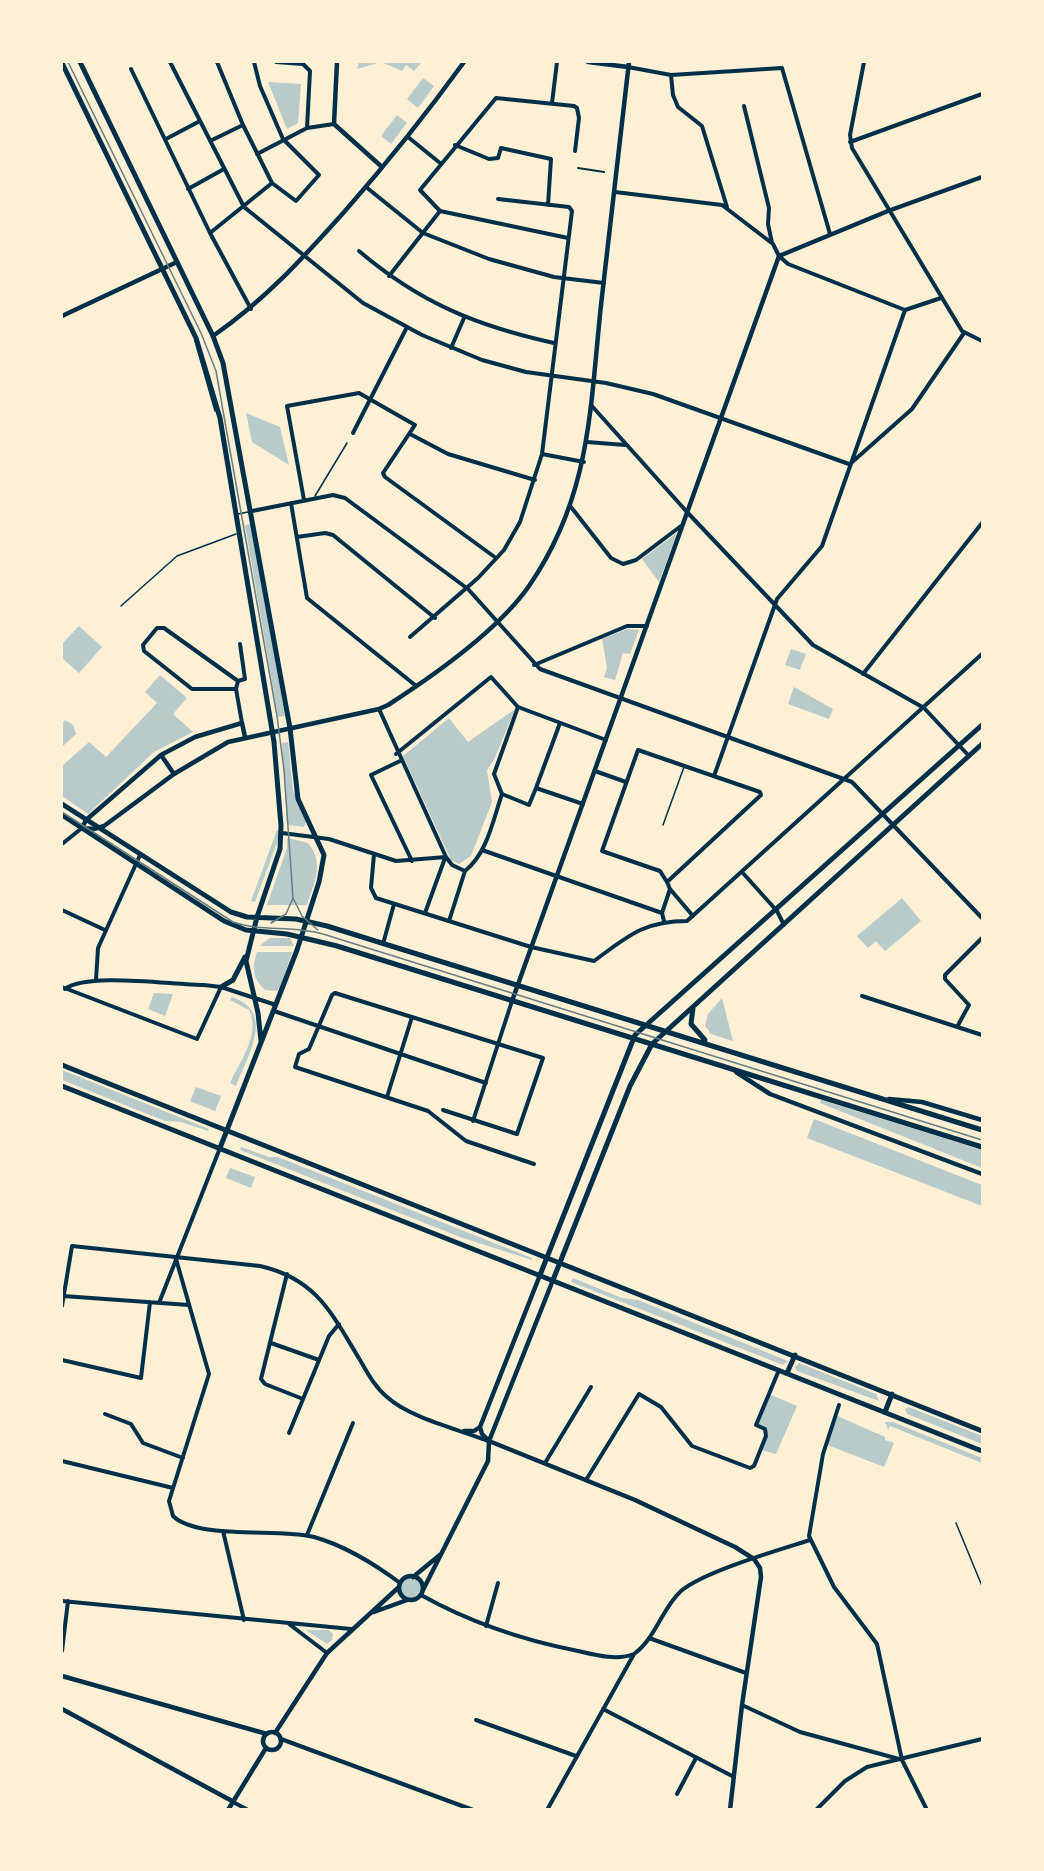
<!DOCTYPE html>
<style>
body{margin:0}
#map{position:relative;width:1044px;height:1871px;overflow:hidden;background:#fdf0d5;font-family:Lato,sans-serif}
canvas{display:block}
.frame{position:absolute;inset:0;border:63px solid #fdf0d5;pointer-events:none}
</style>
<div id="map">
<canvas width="1044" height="1871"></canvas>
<div class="frame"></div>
</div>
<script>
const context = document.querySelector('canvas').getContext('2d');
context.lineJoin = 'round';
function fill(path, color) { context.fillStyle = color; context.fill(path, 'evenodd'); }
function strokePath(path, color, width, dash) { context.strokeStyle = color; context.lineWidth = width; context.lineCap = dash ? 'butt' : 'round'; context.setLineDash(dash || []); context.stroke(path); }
fill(new Path2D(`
 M359 62H422L414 71 406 65 402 71 381 62 357 69Z
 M423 78 434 86 418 108 407 99Z
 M268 82 301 84 298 123 287 129Z
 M397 115 407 123 391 144 381 136Z
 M246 413 280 427 289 465 252 442Z
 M251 524 285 716 278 717 245 525Z
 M677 533 659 582 642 559Z
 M79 626 102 647 79 673 62 658V644Z
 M627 629 639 630 630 654 623 653 615 680 604 677 607 668 602 639Z
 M791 649 806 654 800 670 785 665Z
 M160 675 187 698 173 714 193 732 154 752 88 814 62 796V766L89 742 106 757 157 703 145 692Z
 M794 687 833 709 829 719 788 704Z
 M515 709 494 760 487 770 492 802 471 856 459 864 451 860 403 756 449 718 468 742Z
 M65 720 73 725 76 734 62 747V723Z
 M288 742 293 790 306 822 304 827 287 825 282 743Z
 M277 830 281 832 255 902 251 901Z
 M287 838 308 843C325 863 314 882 307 905H267L287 848Z
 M902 898 921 921 885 951 876 941 868 948 857 936Z
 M270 938H290L294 946H259Z
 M257 952H292L281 986 277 991 265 990C252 977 252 969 257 952Z
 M154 993 173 994 165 1016 148 1009Z
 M232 997C276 1012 248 1055 236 1086L230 1083C239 1063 261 1034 249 1010L230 1000Z
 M722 998 733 1041 711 1034 705 1026 708 1014Z
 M62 1070 209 1129 208 1131 181 1122 165 1121 62 1080Z
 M196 1087 221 1096 215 1111 190 1101Z
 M821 1100 982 1150V1168L820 1103Z
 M814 1119 982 1185V1206L807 1138Z
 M241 1147 269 1157H278L532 1258V1260L460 1237 240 1150Z
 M230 1168 255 1177 251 1188 226 1178Z
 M573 1278 622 1298 638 1300 788 1361 783 1365 571 1282Z
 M799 1363 876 1394 879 1401 797 1371 795 1367Z
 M769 1394 797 1406 776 1454 761 1450 766 1432 756 1425Z
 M909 1407 982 1436V1444L907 1414 905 1409Z
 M835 1415 885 1437V1440L894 1443 884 1467 825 1444Z
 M885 1422H893L982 1458V1463L890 1426 888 1430Z
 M399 1588a12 12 0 1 1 24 0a12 12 0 1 1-24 0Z
 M306 1630H329L333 1634 332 1640 327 1644Z`), '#b9caca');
strokePath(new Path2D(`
 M195 341 215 411
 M315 496 347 443
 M238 514 248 512
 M121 606 177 556 236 534
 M663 825 684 767
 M956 1523 982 1586`), '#003049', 1.5);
strokePath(new Path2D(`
 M578 168 604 172`), '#003049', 2);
strokePath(new Path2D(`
 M170 62 244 207 363 303 422 335 482 360 526 372 606 383 653 394 849 464
 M217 62 243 125 272 183
 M276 62 303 64 310 71 307 128
 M864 62 850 135 852 148 962 331 982 341
 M628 67 671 75 782 68 830 234
 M131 69 210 233 251 309
 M671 75 673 95 678 107 702 126 727 207
 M552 103 557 62
 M744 106 769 208 768 224 772 243
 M408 137 440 163
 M166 139 200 121
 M210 141 243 125
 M850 142 982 94
 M455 145 489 159 498 158 501 148 551 159 548 205
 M257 154 307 128 334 124
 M366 187 423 233 489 259 554 277 604 283
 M188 189 224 169
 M615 192 722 205 773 244 779 256 788 264 905 310 941 298
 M210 233 272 183 296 201 319 175 283 139 260 86 254 62
 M568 238 440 211 420 190 496 98 574 106 577 108 579 118 575 151
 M359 251C420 303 477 326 554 343
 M389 276 440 211
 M451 348 464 318
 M591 405 687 512 813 645 924 708 969 756
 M353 433 407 327
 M410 434 448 454 535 480
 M587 442 625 445
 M542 454 584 462
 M850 464 912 409 964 333
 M304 500 287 406 359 393 415 425 383 473 385 477 496 558
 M291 503 307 598 415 685
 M571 507 611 558 623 564 636 560 681 526
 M252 511 333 495 345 498 468 589 540 669 852 782 982 918
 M297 537 325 533 333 535 435 618
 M410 637 478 578 504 550 520 522 542 454 572 211 569 207 498 199
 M240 644 245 679 238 681 236 689 242 723
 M534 665 627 626H647
 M863 674 982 523
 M236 689H192L144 651 143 645 157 628H164L238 681
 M379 709 446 857 452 865 465 871C487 854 493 820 502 794L494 774 518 707
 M396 754 491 677 518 707 606 740
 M400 761 371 775 412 861
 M595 771 626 782
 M714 776 777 599 822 546 905 310
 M536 788 560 723
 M502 794 529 805 536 788 583 804
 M282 833 329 839 396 861 446 857
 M62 844 82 828
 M482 850 662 913
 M374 854 371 888 376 898 531 947 594 961C627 937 643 921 687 921L982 654
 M742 872 777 911 784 925
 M670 889 693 916
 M62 910 105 930
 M425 913 445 858
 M449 921 465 871
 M664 921 662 913 670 889 667 882 761 795 760 792 638 750 602 851 660 871 667 882
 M383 944 394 904
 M96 980 98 948 140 855
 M62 987 197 1039 221 987
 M65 989C88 972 172 985 204 985L221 987 276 1005
 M862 996 982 1035
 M274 1011 486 1083
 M957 1027 969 1005 945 979V975L982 938
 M387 1097 412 1017
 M443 1110 517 1134 543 1058 335 993 332 995 309 1049 299 1054 295 1067 428 1111 466 1141 534 1164
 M473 1121 512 1001
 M176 1259 209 1374 169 1501 173 1516C197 1540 280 1528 314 1537 343 1545 376 1565 400 1583
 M287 1274 261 1379 265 1384 303 1399
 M63 1296 189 1305
 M159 1303 220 1148
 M62 1306 72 1246 260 1266C317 1279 332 1314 360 1360 368 1374 375 1387 387 1397 410 1418 458 1429 488 1441
 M271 1343 319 1360
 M62 1360 141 1378 150 1302
 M839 1405 823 1454 809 1536 834 1587 877 1644 902 1760 927 1810
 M105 1414 131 1424 143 1443 183 1458
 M289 1433 329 1336 339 1324
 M62 1461 173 1488
 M545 1463 591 1387
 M586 1480 639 1394 661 1407 692 1446 750 1468 754 1466 766 1436 765 1429 756 1425 779 1370
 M223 1531 244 1620
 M307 1535 353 1423
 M421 1595C471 1623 522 1640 578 1651 595 1655 617 1661 634 1654
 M62 1601 351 1629
 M289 1624 327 1653
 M486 1626 498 1583
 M649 1638 746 1673
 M62 1651 68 1601
 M742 1705 800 1732 899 1759
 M603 1709 734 1777
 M476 1720 576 1756
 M677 1794 696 1758
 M233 1802 248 1810
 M547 1810 634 1654C656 1638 662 1608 681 1591 705 1571 779 1550 810 1540
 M816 1810 845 1781 867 1767 982 1739`), '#003049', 4);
strokePath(new Path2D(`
 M337 62 334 124 382 167
 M588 62 628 67
 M62 316 177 262
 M213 336C266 299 302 259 345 211 387 163 427 113 464 62
 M245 737 242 723 195 737 161 755 86 820 82 828 94 829 104 826 174 774 228 742 379 709 388 705C433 676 499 629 529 586 591 496 590 408 601 305 610 224 620 143 629 62
 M161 755 174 774
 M512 1001 779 256 888 211 982 177
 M736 1072 770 1094 982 1174
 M889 1099 922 1102 982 1120
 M540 1275 480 1427 482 1434 489 1441 635 1500 735 1547 754 1559 760 1568 761 1577 742 1705 730 1810
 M464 1431H474L480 1427
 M399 1588a12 12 0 1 1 24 0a12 12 0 1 1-24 0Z
 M413 1577 441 1554
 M423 1590 488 1461 489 1441 553 1280
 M374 1612 407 1600
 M62 1676 267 1734
 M62 1709 232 1801
 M263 1741a9 9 0 1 1 18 0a9 9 0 1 1-18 0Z
 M275 1733 327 1653 399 1587
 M281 1739 473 1810
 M228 1810 266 1748`), '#003049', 4.5);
strokePath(new Path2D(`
 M80 62 213 336 223 363 290 728 298 799 324 855 319 882 297 950 220 1148
 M62 63 196 338 220 418 274 742 281 826 280 849 257 917 246 961 258 1013 261 1041
 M62 804 231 912 247 917 296 919 327 926 982 1130
 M62 815 224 921 246 930 287 934 337 946 982 1147
 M221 987 233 980 245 957
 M693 1008 691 1024 705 1040
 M540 1275 635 1035 982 725
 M553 1280 630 1086 652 1044 982 744`), '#003049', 5);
strokePath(new Path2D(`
 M62 1065 982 1431
 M62 1086 982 1451
 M787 1373 795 1355
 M885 1412 892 1394`), '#003049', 5);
strokePath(new Path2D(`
 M68 62 201 333 216 371 277 716 284 770 293 898 302 916 318 930
 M62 812 233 922C261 932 292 925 323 934L982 1140
 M271 923 286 914 293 898`), '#657d81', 1.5);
</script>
